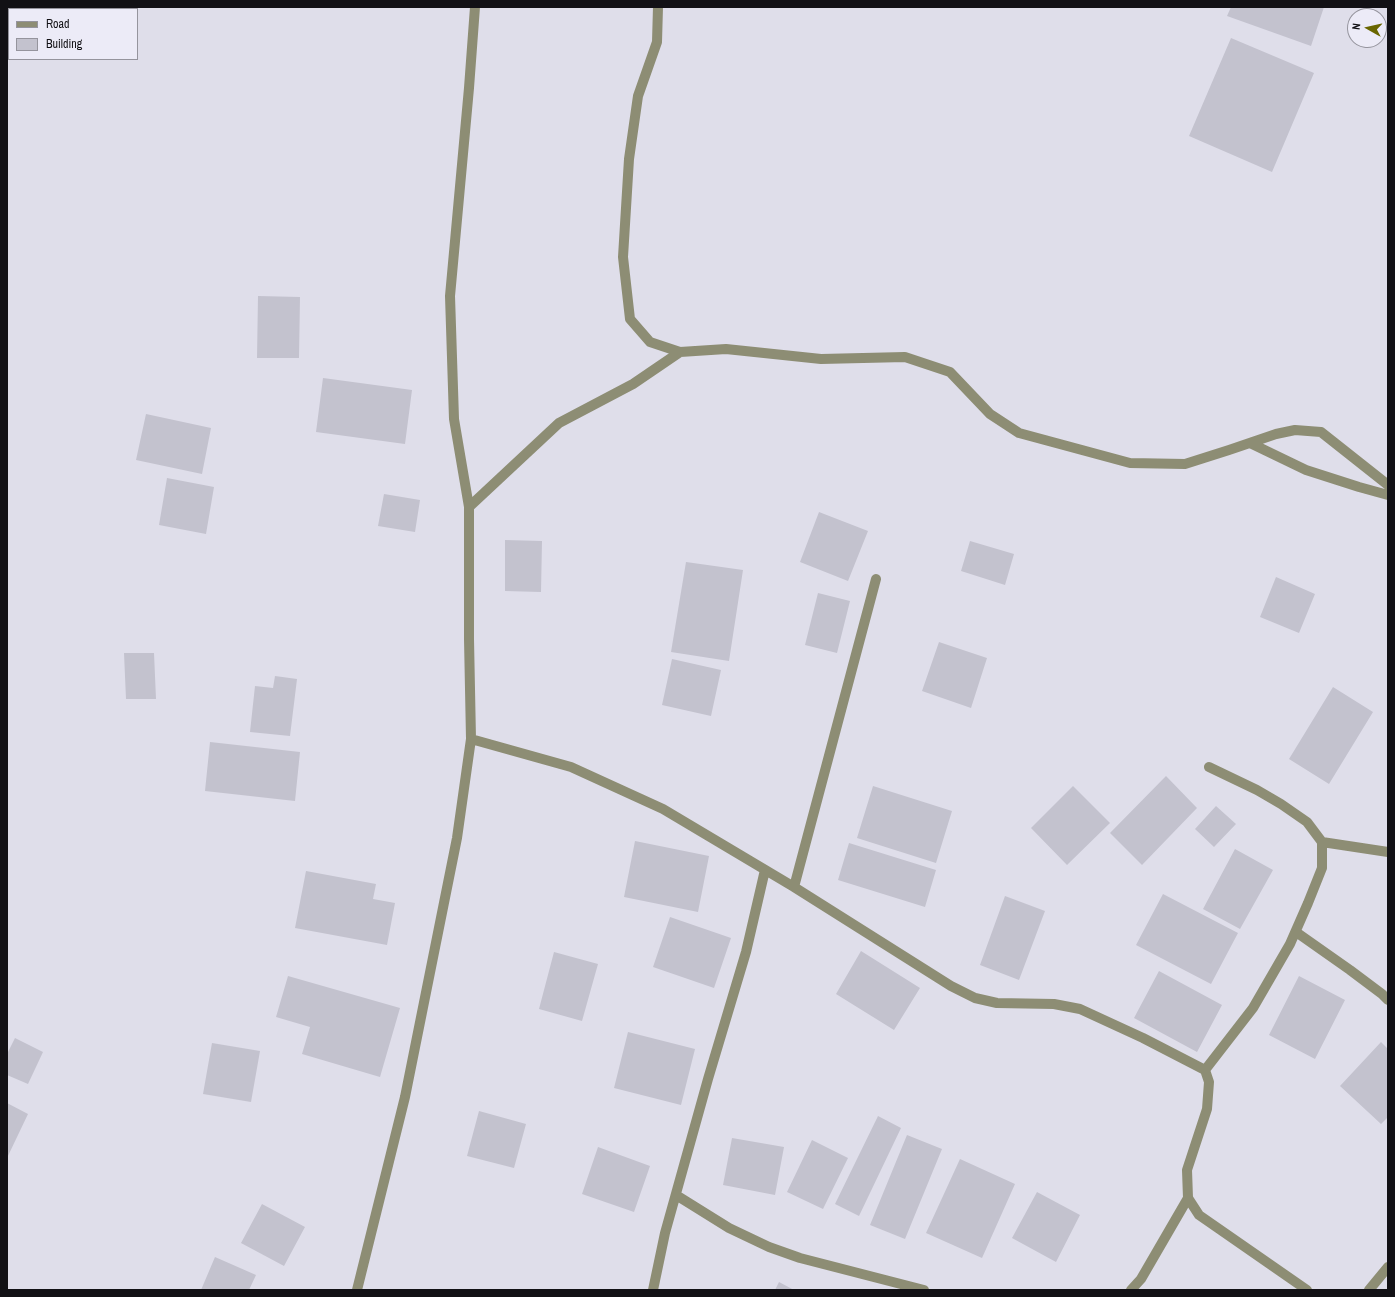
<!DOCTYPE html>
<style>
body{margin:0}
#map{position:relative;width:1395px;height:1297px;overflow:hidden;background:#dfdeea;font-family:"Archivo Narrow",sans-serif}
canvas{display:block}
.frame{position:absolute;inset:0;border:8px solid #121115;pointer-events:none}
.legend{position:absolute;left:8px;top:8px;width:130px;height:52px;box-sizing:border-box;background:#ecebf7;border:1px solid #95949d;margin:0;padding:5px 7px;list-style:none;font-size:12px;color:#121115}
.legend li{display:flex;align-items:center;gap:8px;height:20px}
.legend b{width:20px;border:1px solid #95949d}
.north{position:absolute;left:1347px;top:8px;width:40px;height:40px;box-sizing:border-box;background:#ecebf7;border:1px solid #95949d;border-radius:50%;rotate:278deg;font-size:11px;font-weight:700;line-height:16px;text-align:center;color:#121115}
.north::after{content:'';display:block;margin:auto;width:14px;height:18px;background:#696600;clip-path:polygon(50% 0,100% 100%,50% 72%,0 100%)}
</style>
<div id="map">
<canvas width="1395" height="1297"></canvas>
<div class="frame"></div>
<ul class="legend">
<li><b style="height:5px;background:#8d8d74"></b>Road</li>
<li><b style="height:11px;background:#c3c2ce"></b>Building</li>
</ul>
<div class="north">N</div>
</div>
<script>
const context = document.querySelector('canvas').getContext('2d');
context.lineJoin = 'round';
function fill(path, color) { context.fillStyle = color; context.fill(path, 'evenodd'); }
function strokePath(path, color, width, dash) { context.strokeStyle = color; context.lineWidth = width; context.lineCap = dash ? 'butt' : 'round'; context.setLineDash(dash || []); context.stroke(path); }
fill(new Path2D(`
 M1231 7H1324L1311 46 1227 16Z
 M1231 38 1314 73 1272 172 1189 136Z
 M258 296 300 297 299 358H257Z
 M323 378 412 390 405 444 316 432Z
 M146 414 211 428 202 474 136 460Z
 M167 478 214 487 206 534 159 525Z
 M384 494 420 500 415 532 378 526Z
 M819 512 868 531 848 581 800 562Z
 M505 540 542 541 541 592 505 591Z
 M970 541 1014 554 1005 585 961 571Z
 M686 562 743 570 729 661 671 652Z
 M1276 577 1315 594 1299 633 1260 617Z
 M818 593 850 601 837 653 805 645Z
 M939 642 987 658 971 708 922 691Z
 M124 653H154L156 699H126Z
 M672 659 721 670 711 716 662 705Z
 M275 676 297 679 290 736 250 732 255 686 273 688Z
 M1333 687 1373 712 1329 784 1289 759Z
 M210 742 300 752 295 801 205 791Z
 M1166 776 1197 808 1142 865 1110 833Z
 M873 786 952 811 936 863 857 838Z
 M1073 786 1110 823 1067 865 1031 828Z
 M1216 806 1236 824 1214 847 1195 829Z
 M635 841 709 856 698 912 624 897Z
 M849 843 936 870 925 907 838 880Z
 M1235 849 1273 870 1240 929 1203 909Z
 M306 871 376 884 373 899 395 903 387 945 295 928Z
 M1163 894 1238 933 1211 984 1136 945Z
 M1005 896 1045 911 1019 980 980 965Z
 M670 917 731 938 714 988 653 967Z
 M861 951 920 988 894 1030 836 994Z
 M554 952 598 964 582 1021 539 1009Z
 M1159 971 1222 1005 1197 1052 1134 1018Z
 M288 976 400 1008 380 1077 302 1054 310 1027 276 1017Z
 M1299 976 1345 1000 1315 1059 1269 1035Z
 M628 1032 695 1049 681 1105 614 1088Z
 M15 1038 43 1052 28 1084 7 1075V1054Z
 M1381 1042 1388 1049V1117L1381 1124 1340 1086Z
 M212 1043 260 1051 251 1102 203 1094Z
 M7 1103 28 1114 7 1158Z
 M479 1111 526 1124 514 1168 467 1156Z
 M878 1116 901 1128 859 1216 835 1204Z
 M907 1135 942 1149 905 1239 870 1225Z
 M732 1138 784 1147 775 1195 723 1185Z
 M812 1140 848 1158 823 1209 787 1192Z
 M598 1147 650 1166 634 1212 582 1194Z
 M960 1159 1015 1184 982 1258 926 1233Z
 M1037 1192 1080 1215 1056 1262 1012 1238Z
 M262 1204 305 1227 284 1266 241 1243Z
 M215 1257 256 1275 249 1290H201Z
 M779 1282 794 1290H775Z`), '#c3c2ce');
strokePath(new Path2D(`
 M658 7 657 42 638 96 629 159 623 257 630 319 650 342 680 352 726 349 821 359 905 357 950 372 990 414 1019 433 1130 463 1185 464 1229 450 1276 434 1295 430 1321 432 1388 485
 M1250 443 1306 470 1359 487 1388 495
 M469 507 559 423 633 384 680 352
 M471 739 571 767 663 809 794 887 951 986 975 998 997 1003 1054 1004 1080 1009 1143 1038 1205 1070 1209 1082 1207 1109 1187 1170 1188 1198 1199 1215 1307 1290
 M1322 842 1388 852
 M794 887 876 579
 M1296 932 1350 970 1382 994 1388 1000
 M1205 1070 1253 1008 1290 944 1308 903 1322 868V842L1307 822 1281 804 1257 790 1209 767
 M676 1195 729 1228 769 1247 800 1258 924 1290
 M357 1290 405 1097 457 838 471 739 469 639V507L454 419 450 296 469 88 475 7
 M653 1290 665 1233 708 1079 746 952 765 870
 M1131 1290 1141 1279 1188 1198
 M1369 1290 1388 1267`), '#8d8d74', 10);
</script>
